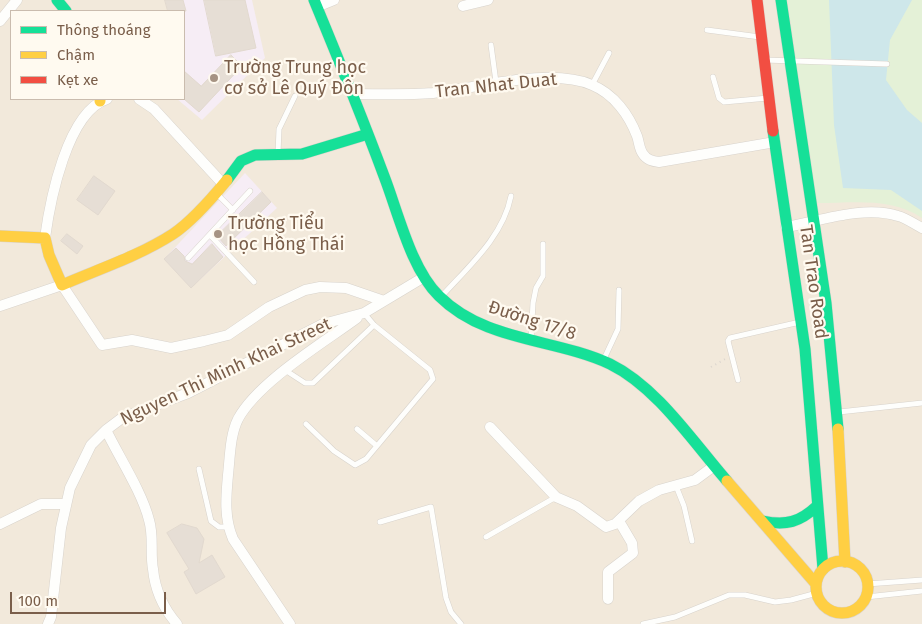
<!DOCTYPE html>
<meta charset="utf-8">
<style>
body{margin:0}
#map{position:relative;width:922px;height:624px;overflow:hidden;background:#f9f6ee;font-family:"Fira Sans",sans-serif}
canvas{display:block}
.legend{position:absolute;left:10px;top:10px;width:175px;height:90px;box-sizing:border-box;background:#fffaf0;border:1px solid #cabcae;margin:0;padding:6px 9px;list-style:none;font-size:15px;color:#7a5e4a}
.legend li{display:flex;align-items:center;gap:10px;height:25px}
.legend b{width:25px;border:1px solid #cabcae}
.scale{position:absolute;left:10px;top:592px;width:156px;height:22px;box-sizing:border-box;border:2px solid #7a5e4a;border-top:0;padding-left:6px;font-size:15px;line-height:18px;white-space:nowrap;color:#7a5e4a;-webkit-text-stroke:4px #fffaf0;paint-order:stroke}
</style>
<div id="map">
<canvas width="922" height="624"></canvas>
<ul class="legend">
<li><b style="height:6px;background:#16e098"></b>Thông thoáng</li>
<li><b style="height:6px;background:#ffcf43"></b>Chậm</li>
<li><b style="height:6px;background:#f24e42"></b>Kẹt xe</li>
</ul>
<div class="scale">100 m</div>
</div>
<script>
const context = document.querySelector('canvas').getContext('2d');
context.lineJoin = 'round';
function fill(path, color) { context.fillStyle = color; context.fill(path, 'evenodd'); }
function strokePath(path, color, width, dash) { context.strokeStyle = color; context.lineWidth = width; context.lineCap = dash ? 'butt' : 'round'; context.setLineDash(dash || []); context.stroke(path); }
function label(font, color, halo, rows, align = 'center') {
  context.font = font + ' "Fira Sans",sans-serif'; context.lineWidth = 4.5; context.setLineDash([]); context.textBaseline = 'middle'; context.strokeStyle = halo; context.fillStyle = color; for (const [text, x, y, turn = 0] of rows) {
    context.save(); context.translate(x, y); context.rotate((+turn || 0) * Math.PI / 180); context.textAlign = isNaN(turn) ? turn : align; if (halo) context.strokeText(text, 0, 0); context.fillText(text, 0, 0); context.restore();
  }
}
fill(new Path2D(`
 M0 0H922V624H0ZM11 11H184V99H11Z`), '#f2e9db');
fill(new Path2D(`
 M167 0H252L265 58 202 120 177 99H184V11H169Z
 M245 173 277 208 191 288 164 259Z`), '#f6edf5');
fill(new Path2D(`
 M787 0H922V218C892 197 853 203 817 203Z`), '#e4f1d7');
fill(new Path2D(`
 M829 0H912L890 40 886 80 907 110 922 123V211L891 190 843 188 834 125Z`), '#cee7ea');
const building = new Path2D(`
 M165 0H183L186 11H168Z
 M204 0H245L256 48 216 56Z
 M231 55 242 66 199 112 184 99V71L201 86Z
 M94 176 115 191 98 215 77 200Z
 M262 192 271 202 226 246 217 236Z
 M67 234 83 246 77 254 61 241Z
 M212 244 223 257 191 288 164 259 176 248 184 256 185 261 192 264Z
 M182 524 197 528 204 539 199 563 212 555 225 577 196 594 184 572 189 569 167 533Z`);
fill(building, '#e6ded5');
strokePath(building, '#e2d9cf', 1);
const lane = new Path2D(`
 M707 30 760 37
 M491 45 496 82
 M764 60 887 64
 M713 77 719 98 724 102 768 98
 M592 85 609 53
 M278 154 279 129 295 96
 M217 194 233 210
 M210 235 254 282
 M188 258 250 191
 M441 297C468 267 503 237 511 196
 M531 340 533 303 536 288 543 276V244
 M603 361 618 329 619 290
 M285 370 305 383H313L374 325
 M738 380 728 341 730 338 800 322
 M839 412 922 403
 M306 424 334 451 355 465 366 459 433 379 430 370 374 325 364 313
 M357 429 377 446
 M199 469 211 521 219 527H228
 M676 486 684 506 692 541
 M380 522 431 507 446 598 451 612 461 624
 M486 537 556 497
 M867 584 922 580
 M866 597 922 591
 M643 624 675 617 729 595H745L775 602 791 600 817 593`);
const street = new Path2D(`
 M463 6 488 0
 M317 7 334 0
 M0 21 17 0
 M353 94C380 94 407 95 433 93 478 88 550 67 592 85 614 94 629 115 637 136 639 141 639 149 643 154 647 160 652 161 659 162L775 142
 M139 99 154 109 223 184
 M786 227C820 221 864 205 898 216 906 218 914 224 922 228
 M45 238C50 201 67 112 107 99
 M0 306 62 285 102 345 132 340 171 348 204 341 228 335 269 307 305 290 320 287 346 288 384 301
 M490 427 556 497 577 506 606 527 615 524 639 501 659 490 695 480 714 466
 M106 430C119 457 142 492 149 520 154 536 150 553 153 569 155 590 163 608 177 624
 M0 524 41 504H66
 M608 599V572L633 553 632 543 619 521
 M48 624 51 617 61 528 70 488 91 445 106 430 122 418 188 393 323 324 364 313 424 277
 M290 624 233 539C224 518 226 497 228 475 230 457 230 435 238 419 258 382 323 343 357 318`);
const fast = new Path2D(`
 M57 0 66 11
 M314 0C338 58 362 117 384 176 398 212 411 269 439 296 485 342 554 338 610 364 657 387 693 442 727 481
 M781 0 826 303 838 429
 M773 131 805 349 823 569
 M227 180 241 161 255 155 302 154 368 134
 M763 521C786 526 800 522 817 506`);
const slow = new Path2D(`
 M100 99V101
 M0 236 45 238 49 255 62 285C99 269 139 256 173 234 191 222 213 197 227 180
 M838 429 845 562
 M727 481 816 584
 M816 587a26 26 0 1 1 52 0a26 26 0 1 1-52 0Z`);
const jam = new Path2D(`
 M757 0 773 131`);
strokePath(lane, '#d8d3cc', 6);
strokePath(street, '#d8d3cc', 11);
strokePath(fast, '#d9d3cb', 12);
strokePath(slow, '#d9d3cb', 12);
strokePath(jam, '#d9d3cb', 12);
strokePath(new Path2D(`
 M711 367 725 359`), '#dbd5ce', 2, [1, 4]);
strokePath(lane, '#fefefc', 5);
strokePath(street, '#fefefc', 10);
strokePath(fast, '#16e098', 11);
strokePath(slow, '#ffcf43', 11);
strokePath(jam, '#f24e42', 11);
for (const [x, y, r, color] of [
 [214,78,5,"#a69383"],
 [218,234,5,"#a69383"]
]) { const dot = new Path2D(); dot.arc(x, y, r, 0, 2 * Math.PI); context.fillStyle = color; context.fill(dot); strokePath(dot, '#fffaf0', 2); }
label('18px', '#7a5e4a', '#fffaf0', [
 ["Trường Trung học",224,68],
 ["cơ sở Lê Quý Đôn",224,89],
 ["Trường Tiểu",228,224],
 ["học Hồng Thái",228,245]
], 'left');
label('18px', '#7a5e4a', '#fffaf0', [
 ["Tran Nhat Duat",496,86,-6],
 ["Tan Trao Road",813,282,82],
 ["Đường 17/8",532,321,18],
 ["Nguyen Thi Minh Khai Street",226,372,-25]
]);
</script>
